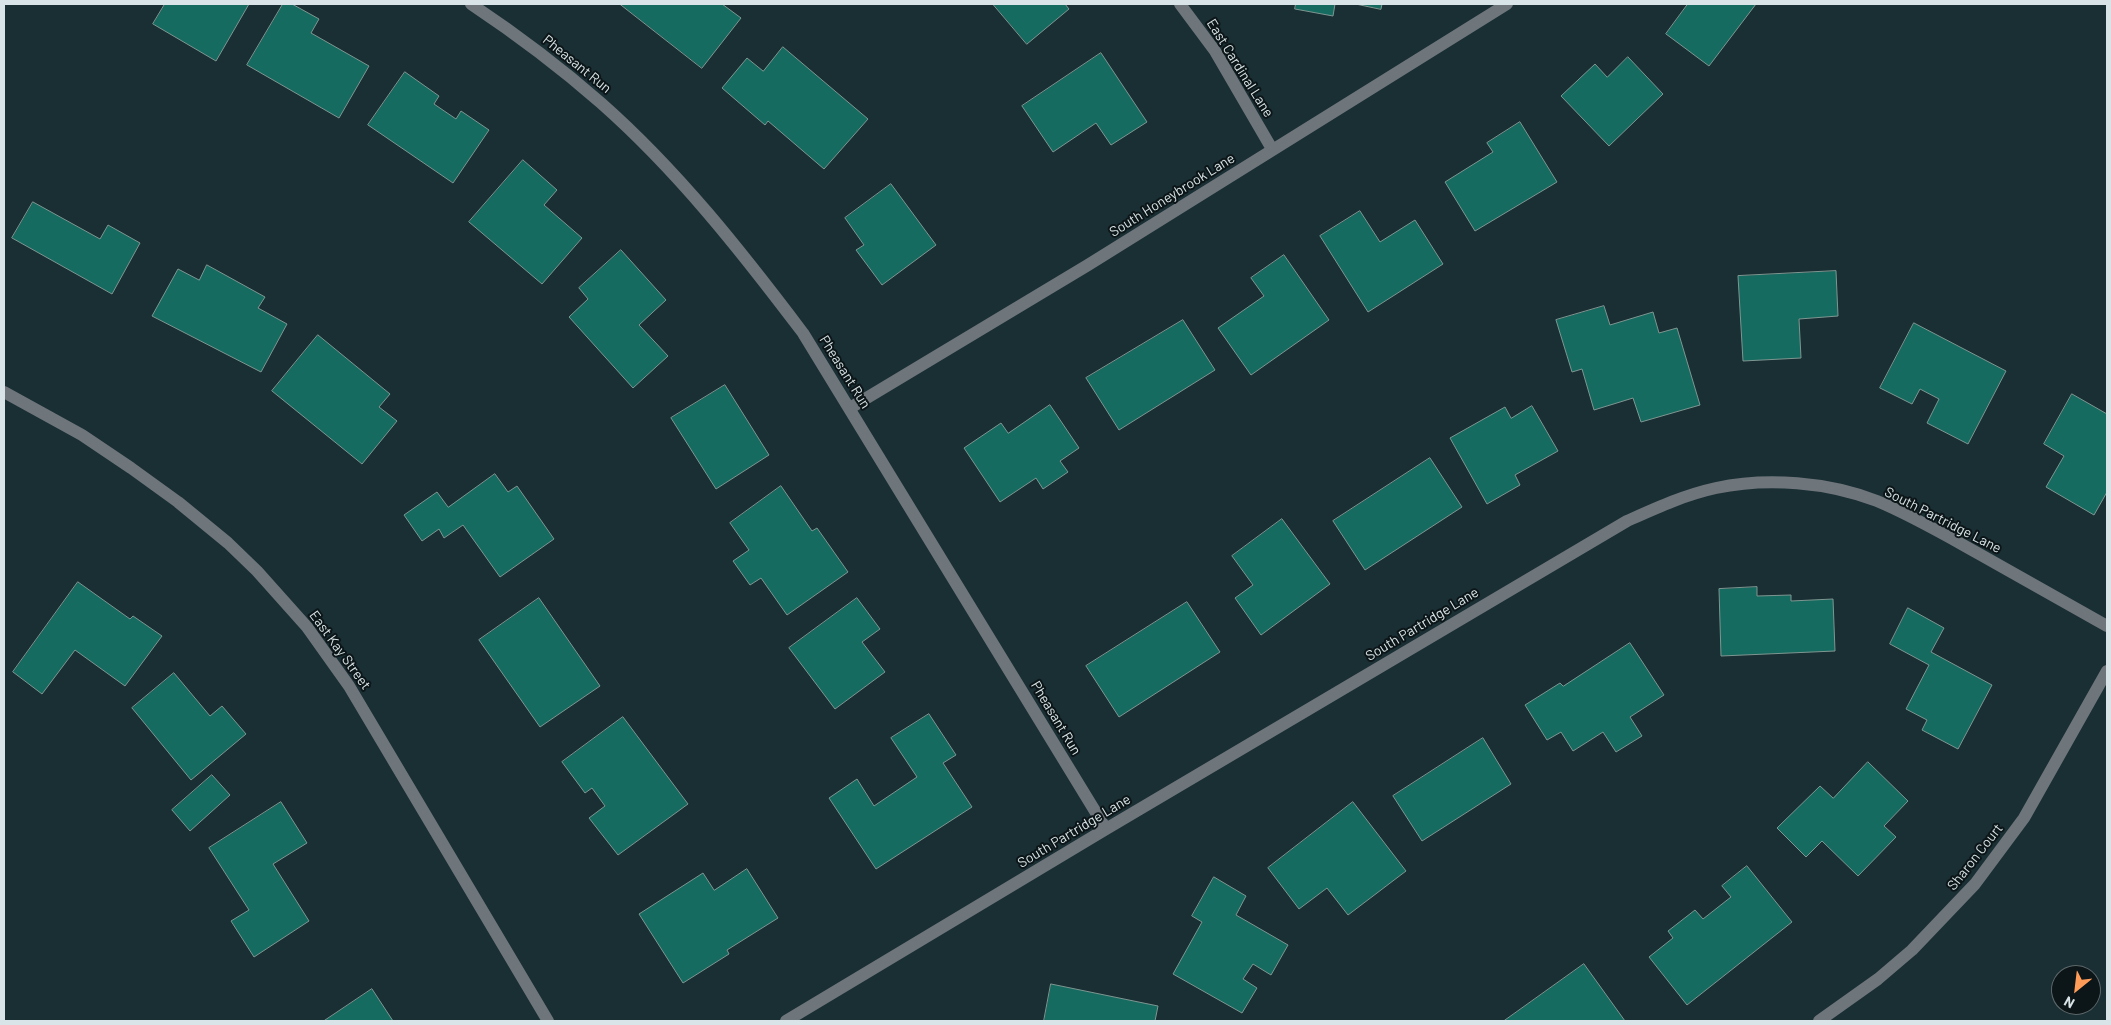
<!DOCTYPE html>
<style>
body{margin:0}
#map{position:relative;width:2111px;height:1025px;overflow:hidden;background:#1a2f34;font-family:Barlow,sans-serif}
canvas{display:block}
.frame{position:absolute;inset:0;border:5px solid #d8e4e7;pointer-events:none}
.north{position:absolute;left:2051px;top:965px;width:50px;height:50px;box-sizing:border-box;background:#0c1518;border:1px solid #5e686b;border-radius:50%;rotate:209deg;font-size:14px;font-weight:700;line-height:20px;text-align:center;color:#d8e4e7}
.north::after{content:'';display:block;margin:auto;width:18px;height:22px;background:#fe9c58;clip-path:polygon(50% 0,100% 100%,50% 72%,0 100%)}
</style>
<div id="map">
<canvas width="2111" height="1025"></canvas>
<div class="frame"></div>
<div class="north">N</div>
</div>
<script>
const context = document.querySelector('canvas').getContext('2d');
context.lineJoin = 'round';
function fill(path, color) { context.fillStyle = color; context.fill(path, 'evenodd'); }
function strokePath(path, color, width, dash) { context.strokeStyle = color; context.lineWidth = width; context.lineCap = dash ? 'butt' : 'round'; context.setLineDash(dash || []); context.stroke(path); }
function label(font, color, halo, rows, align = 'center') {
  context.font = font + ' Barlow,sans-serif'; context.lineWidth = 4; context.setLineDash([]); context.textBaseline = 'middle'; context.strokeStyle = halo; context.fillStyle = color; for (const [text, x, y, turn = 0] of rows) {
    context.save(); context.translate(x, y); context.rotate((+turn || 0) * Math.PI / 180); context.textAlign = isNaN(turn) ? turn : align; if (halo) context.strokeText(text, 0, 0); context.fillText(text, 0, 0); context.restore();
  }
}
const building = new Path2D(`
 M165 4H249L216 61 153 24Z
 M283 4H292L319 19 311 33 369 66 339 118 247 65Z
 M620 4H722L741 18 702 68Z
 M993 4H1065L1069 9 1027 44Z
 M1296 4H1335L1333 16 1295 9Z
 M1356 4H1382L1381 9Z
 M1688 4H1756L1709 66 1666 34Z
 M783 47 868 119 824 169 768 121 765 125 722 88 747 58 763 71Z
 M1101 53 1147 122 1111 145 1096 123 1053 152 1022 106Z
 M1628 57 1663 94 1609 146 1561 96 1595 64 1607 77Z
 M405 72 439 96 434 104 456 119 461 111 489 130 453 183 368 125Z
 M1520 122 1557 182 1475 231 1445 182 1493 152 1487 143Z
 M523 160 557 190 544 205 582 238 542 284 469 222Z
 M891 184 936 245 882 285 856 250 864 245 845 218Z
 M33 202 100 239 108 225 140 243 112 294 12 238Z
 M1360 211 1380 242 1415 220 1443 264 1368 312 1320 236Z
 M621 250 666 300 639 325 668 356 633 388 569 317 588 299 579 288Z
 M1284 255 1329 320 1251 375 1218 328 1264 296 1251 278Z
 M207 265 265 297 258 308 287 324 261 372 152 316 178 269 199 280Z
 M1836 271 1838 316 1799 319 1801 358 1743 361 1738 276Z
 M1604 306 1610 325 1653 312 1659 333 1677 328 1700 405 1641 422 1633 398 1594 410 1582 369 1572 372 1556 320Z
 M1183 320 1215 370 1119 430 1086 378Z
 M1914 323 2006 371 1968 444 1927 423 1939 399 1920 389 1912 404 1880 388Z
 M318 335 390 394 379 407 397 421 362 464 272 391Z
 M725 385 769 455 716 489 671 418Z
 M2072 394 2107 414V492L2094 515 2046 487 2064 456 2044 444Z
 M1050 405 1079 448 1060 461 1068 472 1043 489 1036 478 1000 502 964 448 1001 423 1008 433Z
 M1532 406 1558 451 1515 475 1520 485 1487 504 1450 438 1505 407 1511 418Z
 M1430 458 1462 507 1365 570 1333 521Z
 M495 474 508 492 517 486 554 539 500 577 463 525 444 538 439 529 422 541 404 515 437 492 448 507Z
 M781 486 812 531 817 528 848 572 787 615 761 578 750 585 733 561 749 550 730 523Z
 M1282 519 1330 584 1261 635 1235 598 1253 585 1232 556Z
 M78 582 130 619 133 616 162 636 125 686 75 650 42 694 13 672Z
 M1757 587V596L1791 595V601L1833 599 1835 651 1721 656 1719 589Z
 M539 598 600 686 540 727 479 640Z
 M857 598 880 629 862 642 885 672 835 709 789 648Z
 M1187 602 1220 652 1119 717 1086 666Z
 M1908 608 1944 628 1931 652 1992 685 1958 749 1922 730 1927 720 1906 709 1929 665 1890 644Z
 M1630 643 1664 695 1630 717 1642 736 1616 752 1603 732 1573 751 1561 732 1547 740 1525 705 1560 683 1563 686Z
 M174 673 210 716 222 706 246 734 191 780 132 708Z
 M929 714 956 755 943 763 972 807 876 869 829 798 857 779 874 806 917 777 891 738Z
 M623 717 688 804 618 855 589 818 605 806 592 788 585 793 562 762Z
 M1483 738 1511 784 1422 841 1393 796Z
 M1868 762 1908 801 1884 826 1896 837 1858 876 1822 841 1806 857 1777 828 1820 786 1833 798Z
 M212 775 230 795 190 831 172 810Z
 M281 802 307 843 273 864 309 921 254 957 231 921 249 910 209 848Z
 M1353 802 1406 871 1348 915 1327 888 1299 909 1268 868Z
 M1747 866 1792 922 1687 1005 1649 957 1673 938 1668 931 1695 910 1703 919 1731 897 1722 886Z
 M747 869 778 918 727 950 729 954 683 983 639 914 703 873 714 890Z
 M1214 877 1246 896 1236 915 1288 945 1271 975 1253 964 1243 979 1257 988 1242 1013 1173 974 1202 922 1192 916Z
 M1584 964 1625 1021H1504Z
 M1051 984 1158 1006 1155 1021H1044Z
 M372 989 393 1021H324Z`);
fill(building, '#166b60');
strokePath(building, '#7e9691', 1);
strokePath(new Path2D(`
 M471 4C516 34 560 67 601 103 678 171 741 251 803 333L1106 829
 M1180 4 1215 51 1272 149
 M4 392 82 435 131 468 178 502 228 543 257 571 307 627 349 686 548 1021
 M850 408 1088 265 1507 4
 M786 1021 1106 829 1627 521C1656 508 1684 495 1716 488 1767 477 1828 482 1877 501 1913 516 1947 536 1981 555 2023 579 2065 602 2107 626
 M1819 1021 1878 979 1912 950 1975 884 2024 818 2107 671`), '#6e757b', 12);
label('14px', '#d8e4e7', '#0c1518', [
 ["Pheasant Run",577,64,39],
 ["East Cardinal Lane",1240,68,58],
 ["South Honeybrook Lane",1172,195,-32],
 ["Pheasant Run",845,372,58],
 ["South Partridge Lane",1943,520,27],
 ["South Partridge Lane",1422,624,-31],
 ["East Kay Street",340,650,54],
 ["Pheasant Run",1056,718,59],
 ["South Partridge Lane",1074,831,-31],
 ["Sharon Court",1975,857,-52]
]);
</script>
